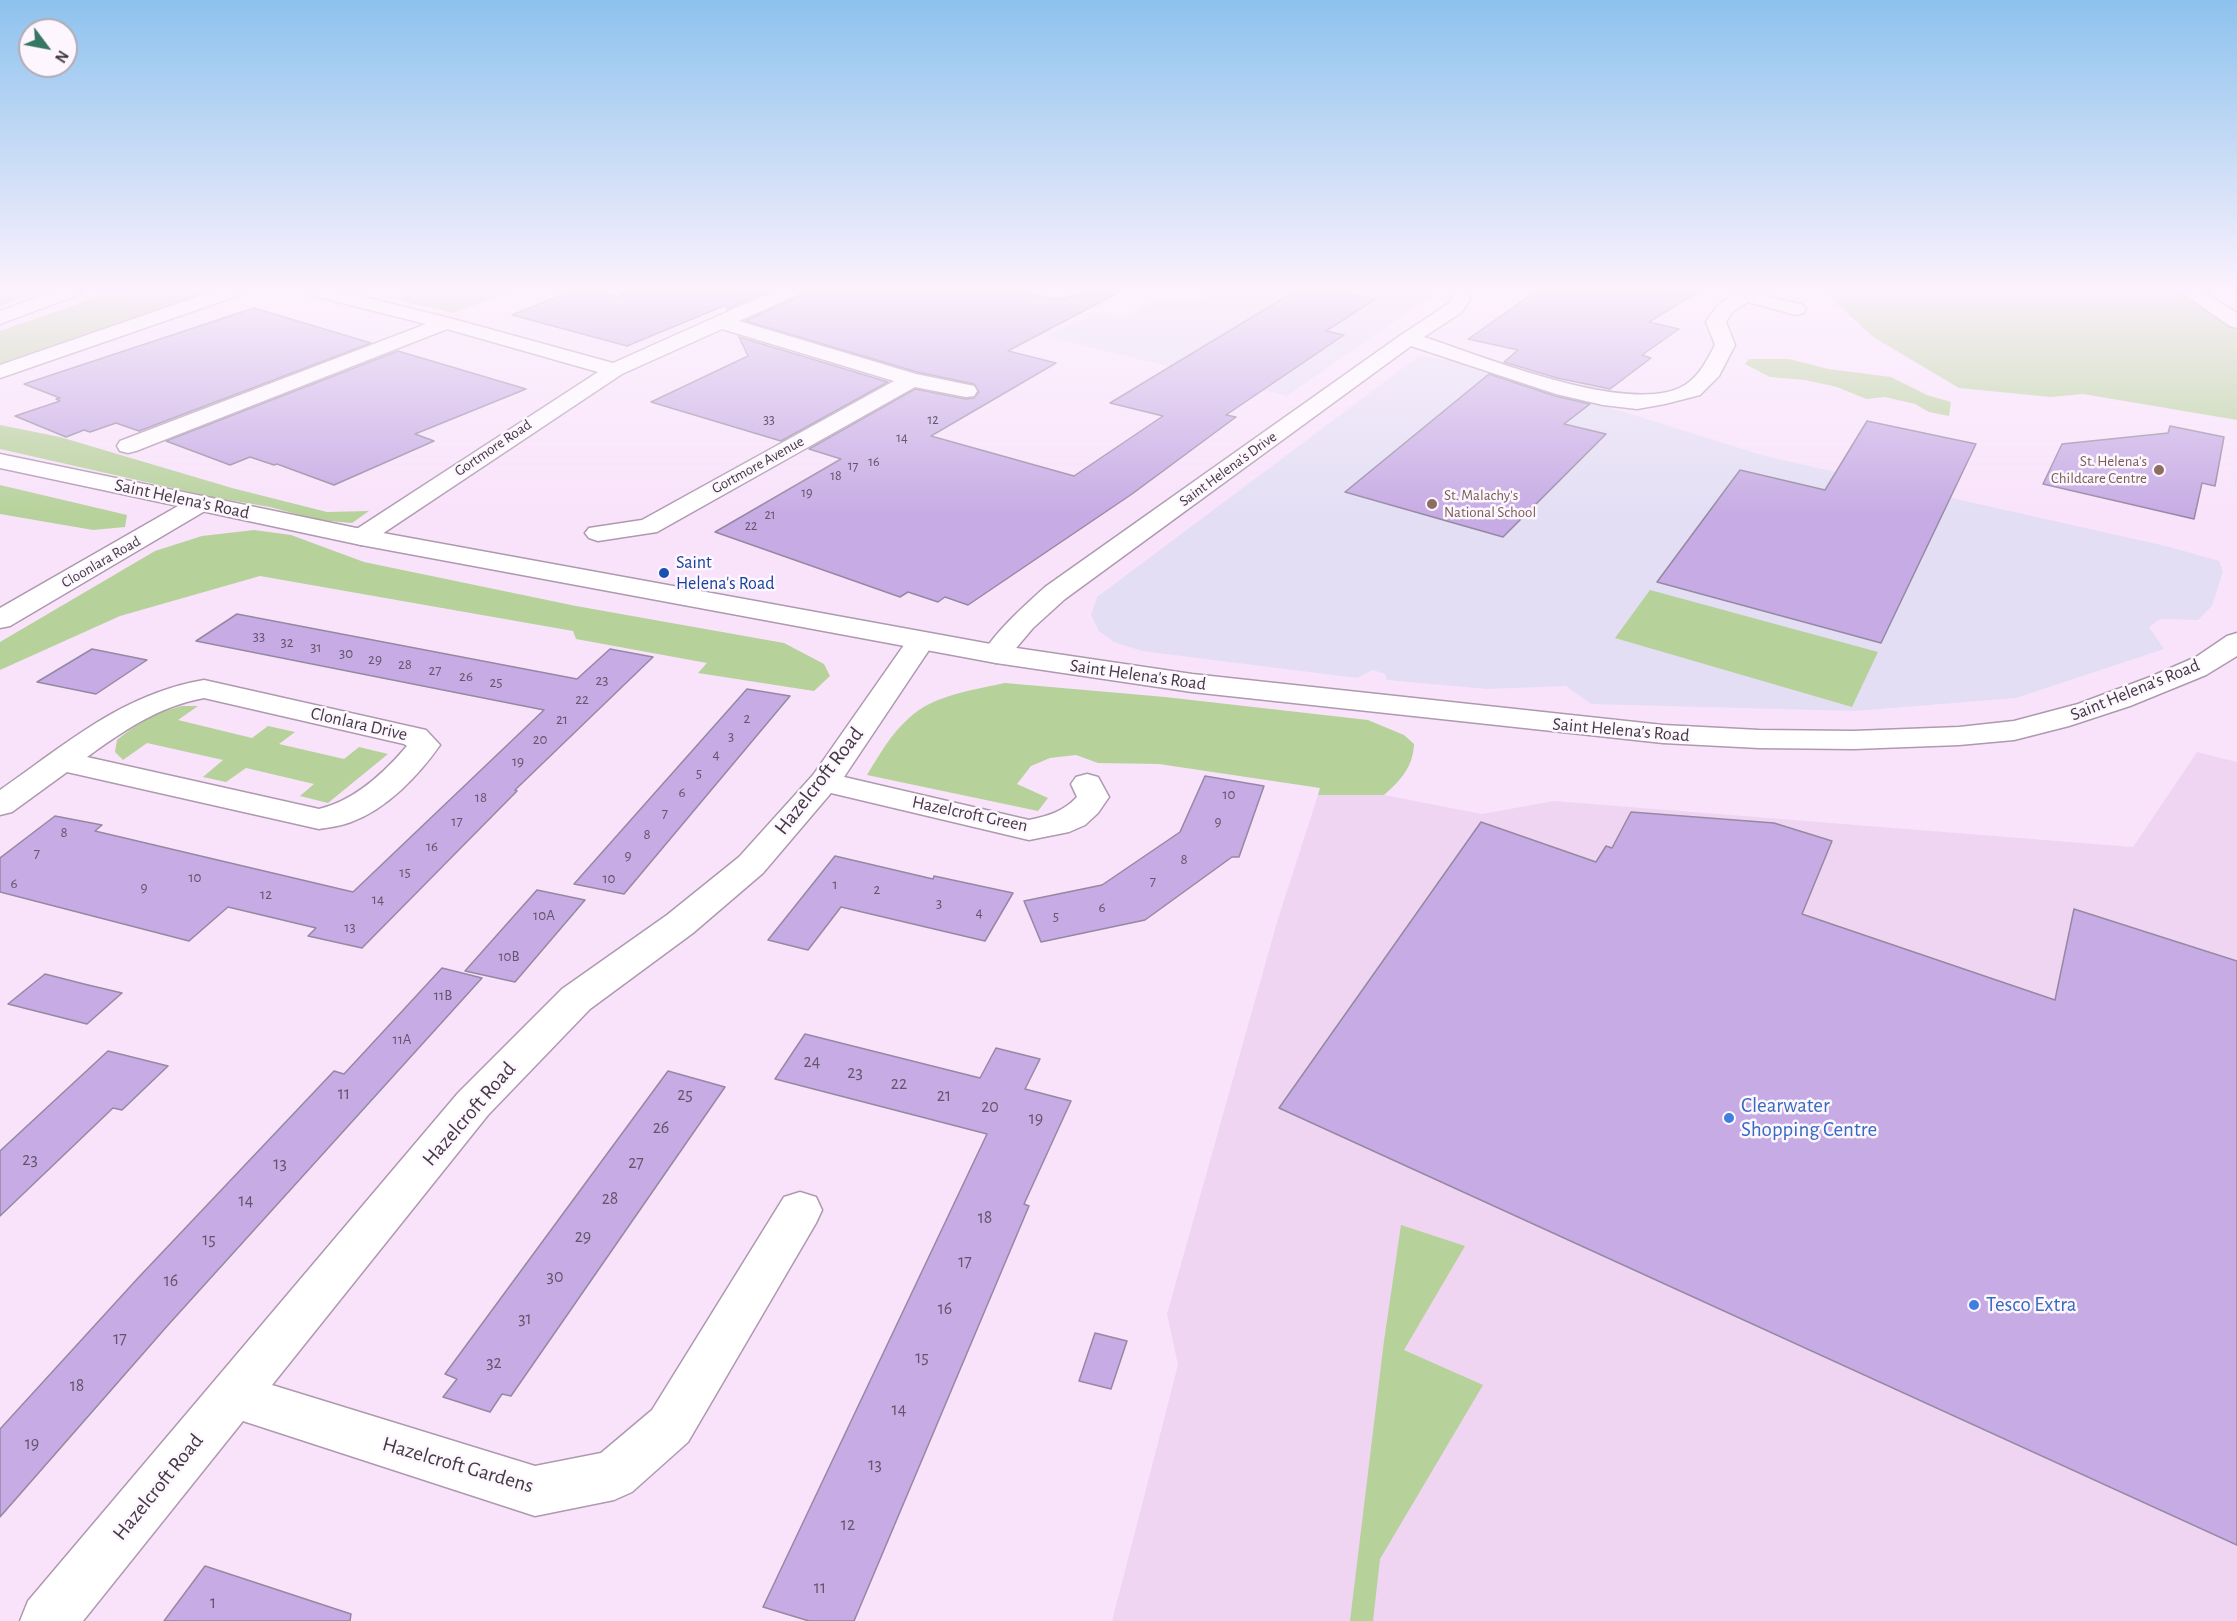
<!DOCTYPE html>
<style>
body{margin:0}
#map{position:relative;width:2237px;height:1621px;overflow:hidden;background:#f9e3fb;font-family:"Alegreya Sans",sans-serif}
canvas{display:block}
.north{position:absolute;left:18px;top:18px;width:60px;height:60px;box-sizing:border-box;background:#fef6ff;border:2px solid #b3abb4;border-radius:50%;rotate:122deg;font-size:16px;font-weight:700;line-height:24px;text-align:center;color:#423a43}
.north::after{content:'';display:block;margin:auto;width:21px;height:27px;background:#377663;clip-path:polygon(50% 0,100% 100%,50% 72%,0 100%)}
</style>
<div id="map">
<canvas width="2237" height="1621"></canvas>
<div class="north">N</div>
</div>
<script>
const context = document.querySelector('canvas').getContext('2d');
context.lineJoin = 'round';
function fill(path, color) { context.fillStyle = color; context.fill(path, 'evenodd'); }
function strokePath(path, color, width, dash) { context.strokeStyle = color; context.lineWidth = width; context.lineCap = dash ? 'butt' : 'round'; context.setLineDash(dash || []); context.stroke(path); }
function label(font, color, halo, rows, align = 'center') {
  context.font = font + ' "Alegreya Sans",sans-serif'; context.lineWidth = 5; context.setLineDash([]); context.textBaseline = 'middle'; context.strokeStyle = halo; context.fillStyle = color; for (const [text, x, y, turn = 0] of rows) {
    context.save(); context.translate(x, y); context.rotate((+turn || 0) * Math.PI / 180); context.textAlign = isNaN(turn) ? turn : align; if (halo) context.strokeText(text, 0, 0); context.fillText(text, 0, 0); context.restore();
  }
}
fill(new Path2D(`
 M2197 752 2237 762V1621H1112L1178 1365 1167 1314 1277 922 1318 795H1384L1482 814 1554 801 2133 847Z`), '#efd5f1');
fill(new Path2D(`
 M1215 290H1403L1431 296 1287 396 1046 336 1096 314 1123 318 1158 298 1195 303Z
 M1419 356 1461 361 1765 456 2170 547 2219 561 2223 571 2212 606 2198 620 2160 619 2149 627 2164 649 2016 698 1855 711 1591 704 1566 686 1487 689 1387 680 1385 674 1373 670 1357 678 1142 651 1114 642 1099 631 1091 615 1097 597Z`), '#e3def4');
fill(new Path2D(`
 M0 290H41L0 306Z
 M118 290H227L0 369V331Z
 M407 290H513L453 313 401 301 402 292Z
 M1826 290H2188L2237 322V420L2083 394 2051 397 1959 388 1873 337 1838 305Z
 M1749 359H1789L1828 369 1891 377 1927 395 1951 402 1949 416 1929 412 1915 404 1885 397 1866 399 1837 387 1805 380 1770 377 1745 364Z
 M0 425 60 437 232 488 327 512 369 511 352 523 318 520 270 507 212 497 0 449Z
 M0 485 127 515 125 527 93 530 0 514Z
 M254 530 291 535 364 562 576 606 784 643 824 664 830 676 814 691 698 673 707 663 576 639 573 631 260 576 120 616 0 670V642L155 551 202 536Z
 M1650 590 1878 652 1852 707 1615 638Z
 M1005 683 1165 697 1368 720 1404 735 1414 744C1413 767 1401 780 1384 795H1318L1320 788 1159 764 1098 763 1076 755 1050 758 1031 766 1017 784 1048 798 1038 811 867 775C879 755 891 734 909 718 933 695 974 690 1005 683Z
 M182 706H198L178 720 252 738 268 726 295 732 279 744 344 759 359 747 388 754 328 803 300 796 314 784 246 768 226 782 203 777 223 760 147 743 123 760 115 752 117 740C139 722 155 713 182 706Z
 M1401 1225 1465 1246 1404 1350 1483 1385 1380 1559 1373 1621H1350L1384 1341Z`), '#b6d19a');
const building = new Path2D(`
 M574 290H591L618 297 634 290H770L727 309 726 305 627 346 512 315Z
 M803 290H1030L1034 296 1061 300 1078 296 1081 290H1123L1008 351 1056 363 931 436 1074 476 1163 416 1110 403 1297 290H1334L1375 299 1326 331 1344 335 1226 415 1236 417 1132 494 968 605 945 597 938 602 908 592 900 597 715 532 841 459 809 449 915 389 966 399 974 398 979 392 974 384 917 372 745 321 800 296Z
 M1538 290H1701L1649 322 1679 329 1642 355 1651 358 1610 389 1557 378 1504 362 1518 350 1468 339Z
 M254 308 371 343 139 431 116 423 90 432 84 430 66 437 15 416 60 401 56 399 60 398 24 384Z
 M739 337 888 382 781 441 651 402 748 356Z
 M398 351 526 389 415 434 434 441 334 485 277 464 274 465 250 457 230 465 166 441Z
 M1489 374 1555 396 1590 404 1564 424 1606 434 1503 537 1345 492Z
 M1867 421 1976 444 1881 643 1657 582 1740 470 1825 490Z
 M2170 426 2224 437 2215 486 2202 483 2194 519 2043 484 2062 444 2168 433Z
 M237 614 577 679 610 649 653 657 515 790 517 791 362 948 308 936 316 928 228 907 189 941 0 892V858L55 816 102 825 95 831 353 892 544 710 196 641Z
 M92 649 147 660 96 694 37 682Z
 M747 689 790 696 624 894 574 884Z
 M1205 776 1264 786 1239 857H1232L1145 920 1041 942 1024 901 1102 885 1180 832Z
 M1631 812 1774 823 1832 841 1802 914 2055 1000 2074 909 2237 961V1545L1279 1108 1481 822 1596 862 1606 846 1612 848Z
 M835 856 933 879 934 876 1013 893 985 941 841 907 808 950 768 940Z
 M537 890 585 900 515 982 465 971Z
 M442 968 482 978 169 1324 0 1517V1429L138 1278 334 1071 344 1074Z
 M45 974 84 984 122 993 87 1024 8 1004Z
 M805 1034 980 1078 996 1048 1040 1059 1025 1089 1071 1101 1024 1204 1029 1206 854 1621H809L763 1607 987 1134 775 1079Z
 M108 1051 168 1066 122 1110 113 1108 0 1216V1151Z
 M668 1071 725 1087 511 1396 502 1394 490 1412 443 1397 457 1379 445 1374Z
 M1095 1333 1127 1341 1111 1389 1079 1381Z
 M205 1566 351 1614 350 1621H164Z`);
fill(building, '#c6abe4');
strokePath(building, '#9489a2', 1.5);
const minor = new Path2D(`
 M217 290H245L243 294 0 378V365Z
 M304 290H336L453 319 613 363 776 290H801L799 294 739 321 916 374 974 386 977 391 974 396 966 397 915 387 657 532 598 541 589 538 585 533 589 528 642 520 894 381 722 329 622 374 370 542 361 545 352 542 348 537 352 532 598 372 447 329 136 451 128 453 120 451 117 446 120 441 426 324 306 294Z
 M1032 290H1079L1077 294 1061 298 1034 294Z
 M1451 290H1469L1470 300 1462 312 1424 337C1482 356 1632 418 1685 385 1700 375 1707 360 1715 345L1706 322C1722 296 1736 290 1765 290L1762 295 1803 305 1806 309 1803 313 1796 315 1748 302 1732 312 1726 322 1735 345 1719 376 1700 395 1665 404 1637 409 1603 405 1556 394 1411 346 1065 599 1033 628 1006 660 996 663 986 660 982 654C999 628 1022 608 1045 587L1401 335 1448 304 1452 300Z
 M201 496 210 498 213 503 210 508 10 626 0 628V608L192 498Z
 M921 633 931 635 935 641 844 777 1029 820C1048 816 1063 812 1077 797L1071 784 1076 777 1087 774 1098 777 1109 797 1098 813 1085 825 1069 832 1029 840 831 793 763 873 693 933 590 1009 488 1115 272 1385 535 1466 601 1453 652 1410 784 1197 800 1192 816 1197 822 1210 816 1223 688 1442 632 1492 614 1500 535 1516 243 1421 83 1621H20L28 1601 458 1093 562 989 667 915 739 857 813 775 911 635Z
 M204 680 426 730 440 745C419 775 387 809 351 822 341 826 330 827 319 829L67 772 12 812 0 815V790C66 744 122 694 204 680ZM204 698 404 744 407 746C384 773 354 801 319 809L87 757C123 731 159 706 204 698Z`);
const tertiary = new Path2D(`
 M2178 290H2200L2237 313V328L2230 326Z
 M0 454 361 529 996 645 1192 674 1663 725 1759 730 1854 731 1959 727 2014 721 2078 704 2150 677 2196 657 2227 636 2237 633V656L2206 675 2130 706 2069 726 2014 740 1959 745 1854 749 1759 748 1663 743 1192 692 996 663 361 545 0 468Z`);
const secondary = new Path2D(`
 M56 290H82L80 294 0 324V311Z`);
strokePath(minor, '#ae99af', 3);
strokePath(tertiary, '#ae99af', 3);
strokePath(secondary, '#ae99af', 3);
fill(minor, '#fff');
fill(tertiary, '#fff');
fill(secondary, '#fff');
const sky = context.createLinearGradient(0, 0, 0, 517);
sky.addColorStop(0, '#8dc2ee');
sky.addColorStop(0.56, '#fcf2fd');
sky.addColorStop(1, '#fcf2fd00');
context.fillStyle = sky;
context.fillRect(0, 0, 2237, 517);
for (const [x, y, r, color] of [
 [2159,470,6,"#8d6e63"],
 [1432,504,6,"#8d6e63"],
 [664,573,6,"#1a4fb4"],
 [1729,1118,6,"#3f7fe0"],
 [1974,1305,6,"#3f7fe0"]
]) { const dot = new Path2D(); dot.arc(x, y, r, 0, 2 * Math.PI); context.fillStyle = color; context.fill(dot); strokePath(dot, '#fef6ff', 2); }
label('14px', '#63566b', null, [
 ["33",769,420],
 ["12",933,420],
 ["14",902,438],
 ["16",874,462],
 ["17",853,466],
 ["18",836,476],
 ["19",807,493],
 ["21",770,515],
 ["22",751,526]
]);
label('15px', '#423a43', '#fef6ff', [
 ["Gortmore Road",493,448,-34],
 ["Gortmore Avenue",758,465,-29],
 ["Saint Helena's Drive",1228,469,-36],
 ["Cloonlara Road",101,562,-30]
]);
label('15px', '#785e54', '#fef6ff', [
 ["St. Helena's",2147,461],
 ["Childcare Centre",2147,478],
 ["St. Malachy's",1444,495,"left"],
 ["National School",1444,512,"left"]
], 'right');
label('15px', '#63566b', null, [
 ["33",259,636],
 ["32",287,642],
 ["31",316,647],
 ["30",346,653],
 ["29",375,659],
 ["28",405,664],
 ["27",435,670],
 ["26",466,676],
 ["23",602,680],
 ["25",496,682],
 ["22",582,699],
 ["2",747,718],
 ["21",562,719],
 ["3",731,736],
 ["20",540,739],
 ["4",716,754],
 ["19",518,761],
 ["5",699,773],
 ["6",682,792],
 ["10",1229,794],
 ["18",481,797],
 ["7",665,813],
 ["17",457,821],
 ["9",1218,821],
 ["8",64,832],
 ["8",647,834],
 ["16",432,846],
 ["7",37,853],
 ["9",628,855],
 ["8",1184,859],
 ["15",405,872],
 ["10",195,877],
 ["10",609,878],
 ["7",1153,881],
 ["6",14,883],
 ["1",835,884],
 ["9",144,887],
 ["2",877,889],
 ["12",266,894],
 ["14",378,899],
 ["3",939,903],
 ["6",1102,907],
 ["4",979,912],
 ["10A",544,915],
 ["5",1056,916],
 ["13",350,927],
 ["10B",509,956],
 ["11B",443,995],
 ["11A",402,1039]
]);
label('18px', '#423a43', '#fef6ff', [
 ["Saint Helena's Road",182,499,12],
 ["Saint Helena's Road",1138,675,8],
 ["Saint Helena's Road",2135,690,-22],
 ["Clonlara Drive",359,724,13],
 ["Saint Helena's Road",1621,730,5],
 ["Hazelcroft Green",970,814,12]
]);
label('18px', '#164399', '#fef6ff', [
 ["Saint",676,563],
 ["Helena's Road",676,584]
], 'left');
label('18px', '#63566b', null, [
 ["24",812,1062],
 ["23",855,1073],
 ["22",899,1084],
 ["11",344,1094],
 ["25",685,1095],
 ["21",944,1096],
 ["20",990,1107],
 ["19",1036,1119],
 ["26",661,1128],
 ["23",30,1160],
 ["27",636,1163],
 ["13",280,1164],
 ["28",610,1199],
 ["14",246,1201],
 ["18",985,1218],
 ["29",583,1237],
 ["15",209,1240],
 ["17",965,1262],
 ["30",555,1277],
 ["16",171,1281],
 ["16",945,1309],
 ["31",525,1319],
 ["17",120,1339],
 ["15",922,1358],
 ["32",494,1363],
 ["18",77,1386],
 ["14",899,1410],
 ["19",32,1444],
 ["13",875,1465],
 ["12",848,1525],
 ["11",820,1588],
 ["1",213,1603]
]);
label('21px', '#423a43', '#fef6ff', [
 ["Hazelcroft Road",819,781,-52],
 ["Hazelcroft Road",469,1114,-49],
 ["Hazelcroft Gardens",458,1465,16],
 ["Hazelcroft Road",158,1487,-51]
]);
label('21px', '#366cbe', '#fef6ff', [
 ["Clearwater",1741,1106],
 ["Shopping Centre",1741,1130],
 ["Tesco Extra",1986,1305]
], 'left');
</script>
